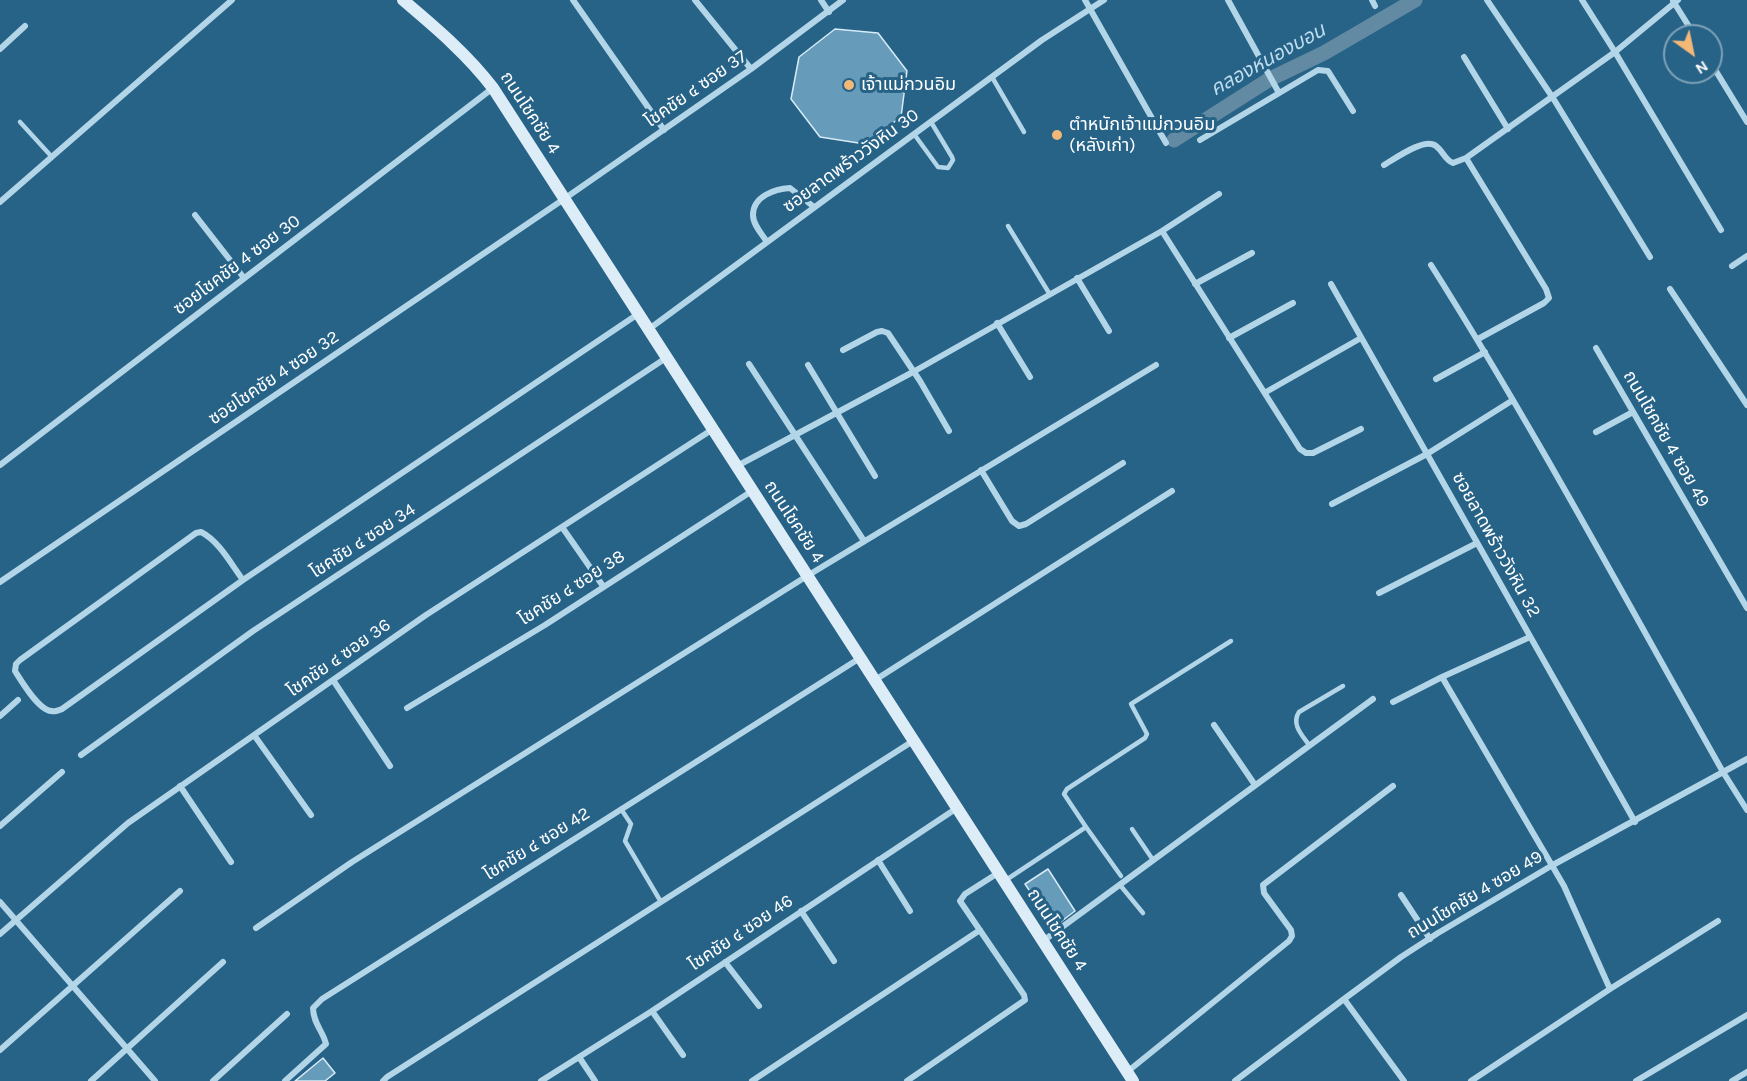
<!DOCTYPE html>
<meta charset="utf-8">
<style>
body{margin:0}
#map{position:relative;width:1747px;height:1081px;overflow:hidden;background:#276287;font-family:Karla,sans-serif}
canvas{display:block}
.north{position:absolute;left:1663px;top:24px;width:60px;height:60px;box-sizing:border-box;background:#276287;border:2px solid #7da1b7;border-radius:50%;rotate:147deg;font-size:16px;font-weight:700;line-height:24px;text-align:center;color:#fff}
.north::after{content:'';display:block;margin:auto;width:21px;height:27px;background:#f1b878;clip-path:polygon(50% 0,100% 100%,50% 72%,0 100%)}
</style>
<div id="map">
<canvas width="1747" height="1081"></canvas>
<div class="north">N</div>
</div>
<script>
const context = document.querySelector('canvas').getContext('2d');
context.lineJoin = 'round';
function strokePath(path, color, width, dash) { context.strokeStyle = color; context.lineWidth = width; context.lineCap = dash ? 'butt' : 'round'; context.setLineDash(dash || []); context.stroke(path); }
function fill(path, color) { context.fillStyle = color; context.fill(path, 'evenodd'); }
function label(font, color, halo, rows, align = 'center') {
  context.font = font + ' Karla,"Noto Sans Thai",sans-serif'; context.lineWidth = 6; context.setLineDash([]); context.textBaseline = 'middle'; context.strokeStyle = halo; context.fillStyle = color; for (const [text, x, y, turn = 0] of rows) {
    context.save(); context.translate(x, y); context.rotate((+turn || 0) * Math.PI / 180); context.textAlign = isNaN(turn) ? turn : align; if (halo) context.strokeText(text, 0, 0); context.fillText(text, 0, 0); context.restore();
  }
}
strokePath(new Path2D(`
 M1174 140 1270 79 1324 53 1415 0`), '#628aa3', 15);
const building = new Path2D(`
 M835 29 878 33 907 71 901 117 865 144 820 137 791 99 799 57Z
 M1048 869 1075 911 1054 927 1025 884Z
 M323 1058 335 1073 325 1081H295Z`);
fill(building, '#679bba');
strokePath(building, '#d6ebf7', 1.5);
strokePath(new Path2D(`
 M992 77 1024 132
 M20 122 52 157
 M914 134 938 167 948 168 953 160 952 157 931 122
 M1008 226 1049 293
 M1309 745C1302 735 1291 724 1299 712L1343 686
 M621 809 631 824 625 841 661 902
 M1086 827 1064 794 1067 789 1145 738 1147 734 1131 704 1231 641
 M1132 829 1153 860
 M1006 880 1086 827 1121 876
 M1120 885 1143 913`), '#b3d5e8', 4.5);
strokePath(new Path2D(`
 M573 0 664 130
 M695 0 751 69
 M821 0 829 12
 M1085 0 1166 143
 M1228 0 1279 93
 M1372 0 1375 6
 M1487 0 1553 98 1650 257
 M1582 0 1615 52 1721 230
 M1673 1 1695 36
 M0 49 25 26
 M1464 57 1508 129
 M1711 63 1747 122
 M1200 140 1318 70 1328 71 1353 111
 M1466 158 1546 289 1549 298 1544 303 1478 339
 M1384 165C1396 158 1425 137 1436 146 1443 151 1445 160 1453 163L1466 158 1615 52 1678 0
 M0 202 232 0
 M195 215 244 278
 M1162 231 1300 449 1306 453H1313L1361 429
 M767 242C762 234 753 225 753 215 753 196 775 189 790 188L814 207
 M1431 265C1535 430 1627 602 1723 772L1747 810
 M1732 266 1747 256
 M1077 278 1109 331
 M1195 284 1252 253
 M1331 284 1635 822
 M1670 289 1747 405
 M997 323 1030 377
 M649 329 1042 40 1104 0
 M1229 338 1293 303
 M1596 348 1747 608
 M843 350 877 332 882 331 888 333 920 381 949 431
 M749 364 864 541
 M808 365 875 476
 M1436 379 1485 352
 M1266 392 1361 338
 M1596 432 1633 412
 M0 465 493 88
 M737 466 913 372 1162 231 1219 194
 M981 470 1012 521 1019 526 1026 524 1123 463
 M1332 504 1427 454 1513 400
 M562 527 603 586
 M243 580C231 564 219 541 201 532L196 533 20 660 16 664 15 671C22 682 39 711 52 711 54 712 60 710 62 709L243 580 638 314
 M0 582 564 199 751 69 843 0
 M1379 593 1477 543
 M1442 677 1564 886 1610 989
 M333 680 390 766
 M875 680 1172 491
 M1393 702 1442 677 1530 637
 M407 708 545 625 752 491
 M0 716 18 700
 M1214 725 1255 785
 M254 735 311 815
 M81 755 253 631 666 358
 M180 786 231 862
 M0 826 62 772
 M878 860 910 911
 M1401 895 1430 939
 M0 902 155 1081
 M801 911 834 961
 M256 928 352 862 807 576 1156 365
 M0 934 128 823 426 615 713 429
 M1043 941 1373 699
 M725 962 759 1006
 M1344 999 1404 1081
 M652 1011 683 1055
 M0 1050 180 891
 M579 1057 595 1081
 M1127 1072 1289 941 1292 936 1291 930 1264 893 1263 885 1393 786
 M91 1081 223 962
 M213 1081 287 1014
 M285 1081 326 1044C323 1031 313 1023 313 1008L322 999 860 658
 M383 1081 387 1077 913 741
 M541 1081 652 1011 957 808
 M752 1081 980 930
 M907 1081 1025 1000 1024 995 960 901 965 894 998 873
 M1235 1081 1344 999 1401 957 1438 933 1551 866 1747 759
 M1471 1081 1610 989 1718 921
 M1636 1081 1747 1015
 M1732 1081 1747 1072`), '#b3d5e8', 6);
strokePath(new Path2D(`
 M403 0C436 28 467 54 493 88L1133 1081`), '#ddedf7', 12);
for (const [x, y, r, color] of [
 [849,85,6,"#f1b878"],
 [1057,135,6,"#f1b878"]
]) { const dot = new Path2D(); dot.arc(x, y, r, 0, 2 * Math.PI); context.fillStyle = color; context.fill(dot); strokePath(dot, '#276287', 2); }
label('18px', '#fff', '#276287', [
 ["เจ้าแม่กวนอิม",861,85],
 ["ตำหนักเจ้าแม่กวนอิม",1069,125],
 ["(หลังเก่า)",1069,146]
], 'left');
label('18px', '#fff', '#276287', [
 ["โชคชัย ๔ ซอย 37",696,89,-35],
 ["ถนนโชคชัย 4",530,113,57],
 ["ซอยลาดพร้าววังหิน 30",851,161,-36],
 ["ซอยโชคชัย 4 ซอย 30",237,265,-37],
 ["ซอยโชคชัย 4 ซอย 32",274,378,-34],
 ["ถนนโชคชัย 4 ซอย 49",1666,439,60],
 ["ถนนโชคชัย 4",794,522,57],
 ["โชคชัย ๔ ซอย 34",363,541,-33],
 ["ซอยลาดพร้าววังหิน 32",1496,545,61],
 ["โชคชัย ๔ ซอย 38",572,588,-33],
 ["โชคชัย ๔ ซอย 36",339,658,-35],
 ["โชคชัย ๔ ซอย 42",537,844,-32],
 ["ถนนโชคชัย 4 ซอย 49",1475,895,-31],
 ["ถนนโชคชัย 4",1057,930,57],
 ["โชคชัย ๔ ซอย 46",741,933,-34]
]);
label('italic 20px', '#bedef0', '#276287', [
 ["คลองหนองบอน",1268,60,-29]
]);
</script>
